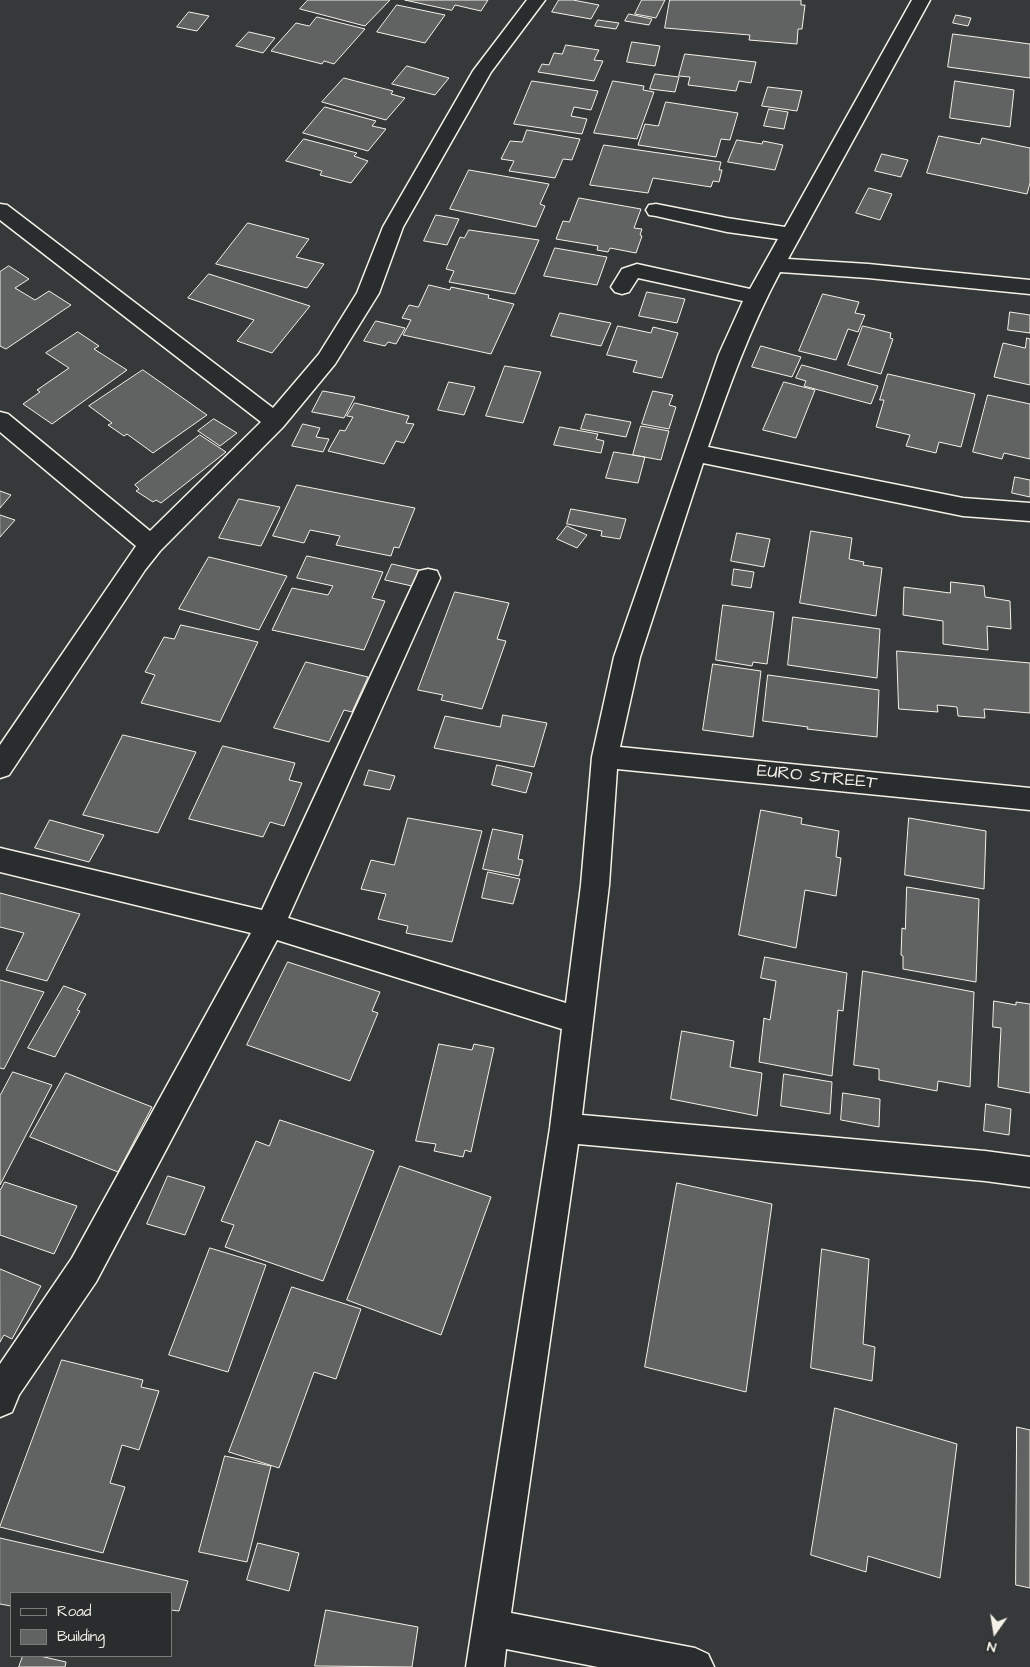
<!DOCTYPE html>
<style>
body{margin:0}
#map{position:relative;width:1030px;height:1667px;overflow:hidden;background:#363939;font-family:"Architects Daughter",sans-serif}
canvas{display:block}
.legend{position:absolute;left:10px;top:1592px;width:162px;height:65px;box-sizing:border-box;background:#2a2d2e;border:1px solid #7b7b78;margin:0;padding:6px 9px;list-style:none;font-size:15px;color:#f4f1e8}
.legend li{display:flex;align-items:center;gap:10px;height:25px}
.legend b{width:25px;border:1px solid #7b7b78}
.north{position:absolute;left:970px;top:1607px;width:50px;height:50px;-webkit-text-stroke:4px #2a2d2e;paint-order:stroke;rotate:193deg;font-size:14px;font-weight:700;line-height:20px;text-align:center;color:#f4f1e8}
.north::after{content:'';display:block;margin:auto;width:18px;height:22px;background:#f4f1e8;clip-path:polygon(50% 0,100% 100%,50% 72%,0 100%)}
</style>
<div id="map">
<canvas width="1030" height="1667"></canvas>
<ul class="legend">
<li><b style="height:6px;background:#2a2d2e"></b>Road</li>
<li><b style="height:14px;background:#616362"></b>Building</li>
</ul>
<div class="north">N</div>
</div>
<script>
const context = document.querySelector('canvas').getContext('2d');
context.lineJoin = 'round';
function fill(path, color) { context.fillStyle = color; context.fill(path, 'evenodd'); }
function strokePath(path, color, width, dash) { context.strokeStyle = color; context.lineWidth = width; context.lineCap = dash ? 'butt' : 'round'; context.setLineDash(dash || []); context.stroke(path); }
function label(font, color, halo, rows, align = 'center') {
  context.font = font + ' "Architects Daughter",sans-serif'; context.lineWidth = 4.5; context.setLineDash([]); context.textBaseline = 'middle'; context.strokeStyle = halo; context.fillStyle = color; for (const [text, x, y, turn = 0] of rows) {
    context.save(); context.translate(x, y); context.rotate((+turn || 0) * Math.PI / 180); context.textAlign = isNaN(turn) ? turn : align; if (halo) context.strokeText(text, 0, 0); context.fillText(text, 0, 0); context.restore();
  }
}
const building = new Path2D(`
 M308 0H390L365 26 300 9Z
 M405 0H488L481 11 455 5 452 10Z
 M559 0H573L599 5 591 19 552 12Z
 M642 0H665L656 18 635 14Z
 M670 0H801V5H805L802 29H798L797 44 749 40 750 35 665 28Z
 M397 5 445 15 425 43 377 32Z
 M189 12 209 16 197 31 177 27Z
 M629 14 652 19 649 25 625 21Z
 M956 15 971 18 968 26 953 23Z
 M317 17 365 29 334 64 324 61 322 64 271 51 296 23 309 26Z
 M598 20 619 23 616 29 595 26Z
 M249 32 275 38 263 53 236 46Z
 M953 34 1030 44V78L948 67Z
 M632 42 660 46 655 66 627 62Z
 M566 45 599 50 594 60 603 61 594 81 538 72 542 64 549 65 554 53 562 54Z
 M685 54 756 62 751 83 739 81 736 91 688 85 690 77 679 76Z
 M407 66 449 78 435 95 392 84Z
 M655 74 679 77 675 92 650 89Z
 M344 78 393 91 391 94 405 98 386 120 322 102Z
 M532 81 598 91 591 110 574 107 571 116 587 119 582 134 514 124Z
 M613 81 644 86 643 90 654 92 637 139 594 133Z
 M955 81 1014 90 1010 127 950 118Z
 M768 87 802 91 797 111 762 106Z
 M666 102 738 113 730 140 721 139 716 157 638 145 645 124 658 126Z
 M325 107 376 121 372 126 386 129 368 151 303 133Z
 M769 109 788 112 784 129 764 126Z
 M527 130 580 139 572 160 563 159 555 178 509 171 514 161 501 159 510 141 522 142Z
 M939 136 980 144 982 138 1030 148V183L1027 194 927 173Z
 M304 139 357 153 354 156 368 161 351 183 320 175 322 171 286 161Z
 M737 140 762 144 763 141 783 145 775 170 728 162Z
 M604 145 721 162 719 170H722L719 182 713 181 711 187 653 178 648 193 590 185Z
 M882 154 908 160 901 177 875 171Z
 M469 170 549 184 540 204 545 206 536 227 450 209Z
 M869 188 892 194 880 220 856 213Z
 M579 198 641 209 634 228 642 229 640 235 642 236 636 253 610 248 608 252 597 250 598 246 556 239 563 221 569 222Z
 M436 215 459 219 447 245 424 241Z
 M248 223 309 239 296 257 324 264 307 288 216 264Z
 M469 230 539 240 515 294 449 282 454 271 446 269 460 237 464 238Z
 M555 248 607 257 597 285 544 276Z
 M9 266 29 279 15 288 35 300 49 291 71 305 6 349 0 346V272Z
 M209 274 310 306 272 353 237 341 254 320 188 298Z
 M429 285 450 290 451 287 489 295 488 298 514 304 491 354 403 335 411 320 402 318 409 305 418 307Z
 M647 292 685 299 677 323 639 316Z
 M823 294 859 302 855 313 865 315 858 332 848 329 836 360 799 351Z
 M1010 312 1030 315V333L1008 330Z
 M560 313 611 323 601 346 551 336Z
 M376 321 405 328 396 344 388 342 385 346 364 341Z
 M618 326 651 333 653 327 678 333 662 378 633 372 637 361 607 355Z
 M863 326 891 333 890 338 893 339 881 374 848 365Z
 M78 332 99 346 94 349 127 370 52 424 23 404 40 392 37 390 69 368 46 353Z
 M1027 338 1030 339V385L994 377 1003 343 1025 348Z
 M761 346 801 357 792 377 752 367Z
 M802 365 878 386 871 404 804 386 806 381 796 378Z
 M505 366 541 372 523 423 486 416Z
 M143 370 207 415 153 453 127 434 124 436 108 425 112 423 89 406Z
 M888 374 975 394 961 447 939 442 936 453 906 446 910 435 876 427 884 400H880Z
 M449 382 475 387 464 415 438 410Z
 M784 382 815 390 796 438 763 430Z
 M323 391 355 397 344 418 312 412Z
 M653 391 673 395 669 405 676 407 669 429 642 424Z
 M988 395 1030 404V459L1004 453 1002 459 973 452Z
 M355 403 409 416 406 423 414 424 404 443 396 441 384 464 328 451 340 430 345 431 353 417 347 416Z
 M586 414 631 422 626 437 581 429Z
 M214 419 237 433 220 446 198 431Z
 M303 424 320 428 316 437 329 439 323 452 292 446Z
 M641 426 669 431 661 460 633 455Z
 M560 427 598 434 596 439 604 441 601 453 554 445Z
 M200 435 226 452 161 503 156 500 153 502 136 491 139 489 135 485Z
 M614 452 645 457 638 483 606 478Z
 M1015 477 1030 480V497L1012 493Z
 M297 485 415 508 399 548 394 547 391 556 336 545 340 536 310 530 304 543 273 536Z
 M0 491 11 495 0 508Z
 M239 499 280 507 261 546 219 538Z
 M571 509 626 519 620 539 601 536 602 531 567 524Z
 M0 515 15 520 0 537Z
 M567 526 587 535 577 548 557 539Z
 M811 531 852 538 849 559 864 562 863 565 882 568 876 616 800 603Z
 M737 533 770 539 764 567 731 561Z
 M307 556 383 572 372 598 385 601 364 650 272 630 292 588 328 595 333 586 297 578Z
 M209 557 287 576 259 630 179 609Z
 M392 564 419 570 412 586 385 580Z
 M734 569 754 572 751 588 732 585Z
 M951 582 984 586 985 597 1010 601 1011 629 987 626 988 650 943 644V621L903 615 904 587 950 593Z
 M455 592 509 603 497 639 506 641 482 709 441 700 443 695 418 690Z
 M723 605 774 612 767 664 753 662 752 666 716 660Z
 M793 617 880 629 877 678 788 665Z
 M181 625 258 642 220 722 141 703 155 675 145 672 164 637 174 639Z
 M897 651 1030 663V713L984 709 985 718 958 716 957 707 937 705 938 712 899 709Z
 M306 662 368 677 352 712 344 710 329 742 274 728Z
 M713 664 761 671 753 737 703 730Z
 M768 675 879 690 877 737 807 729 808 727 763 721Z
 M503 715 547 723 534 767 434 748 445 716 500 727Z
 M123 735 196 752 158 833 83 815Z
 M223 746 295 763 289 780 302 783 284 826 270 822 263 837 189 819Z
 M497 765 532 773 526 793 492 785Z
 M369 770 395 776 390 790 364 785Z
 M761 810 802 818 801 824 839 831 836 857 841 858 836 896 805 890 796 948 739 935Z
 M408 818 482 831 452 942 406 933 408 926 378 919 386 894 361 889 371 860 394 865Z
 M909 818 986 831 984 889 905 875Z
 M50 820 104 835 89 862 35 848Z
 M493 829 523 835 518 859 523 860 519 876 483 869Z
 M488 872 520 879 513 904 482 898Z
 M907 887 979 899 976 982 903 969V956L901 955 902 928 905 929Z
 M0 893 80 914 47 981 6 970 24 933 0 927Z
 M765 957 847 973 843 1011 838 1010 832 1076 759 1062 764 1018 770 1020 776 981 761 978Z
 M288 962 380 992 372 1011 378 1013 350 1081 247 1045Z
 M863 971 974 992 970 1087 938 1081 937 1091 879 1080V1069L854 1065Z
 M0 980 44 992 4 1069 0 1068Z
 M64 986 86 994 77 1010 80 1011 55 1057 28 1048Z
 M994 1001 1016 1005V1002L1030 1004V1093L998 1087 1001 1028 993 1027Z
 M682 1031 734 1041 730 1067 762 1073 757 1116 671 1099Z
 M439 1044 472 1050 474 1044 494 1048 471 1152 465 1150 463 1157 434 1151 436 1144 416 1141Z
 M13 1072 52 1085 0 1185V1096Z
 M66 1073 152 1107 118 1172 30 1137Z
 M784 1074 832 1082 830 1114 781 1106Z
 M843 1093 880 1099 879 1127 841 1120Z
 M986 1104 1011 1109 1009 1135 984 1131Z
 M280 1120 374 1151 323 1281 225 1247 234 1225 221 1221 256 1141 269 1146Z
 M400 1166 491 1197 441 1335 347 1300Z
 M168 1176 205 1187 185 1235 147 1224Z
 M5 1182 77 1206 54 1254 0 1235V1191Z
 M677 1183 772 1204 746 1392 645 1367Z
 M210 1248 266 1265 228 1372 169 1355Z
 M822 1249 869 1259 863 1344 875 1347 872 1381 811 1368Z
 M0 1269 41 1286 12 1339 4 1335 0 1342Z
 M292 1287 361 1309 336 1379 314 1372 279 1468 229 1452Z
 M62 1360 143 1380 141 1387 159 1391 139 1450 122 1445 110 1483 125 1487 103 1553 0 1527Z
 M835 1408 957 1444 940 1578 868 1556 866 1572 811 1555Z
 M1017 1427 1030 1430V1588L1016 1585Z
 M225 1456 271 1466 247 1562 199 1552Z
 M0 1538 188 1581 179 1611 171 1610V1593H11V1606L0 1604Z
 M258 1543 299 1553 289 1591 247 1580Z
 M326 1610 418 1627 412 1667 315 1666Z
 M23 1656H40L66 1662 65 1667H19Z`);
fill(building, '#616362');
strokePath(building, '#f4f1e8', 1);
const minor = new Path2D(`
 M527 0H545L491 72 403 227 379 293 335 364 283 427 160 551 145 570 9 775 0 778V745L136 546 0 432V412L8 414 150 531 261 422 0 220V204L7 205 273 408 319 354 357 293 383 227 473 71Z
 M912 0H930L788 259 868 264 1030 280V294L868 278 780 272C750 328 729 387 708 447L963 498 1030 503V521L963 516 703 463 640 657 620 747 1030 788V810L617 769 609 885 582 1115 985 1151 1030 1157V1187L985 1181 578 1144 511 1613 695 1648 708 1654 714 1667H598L506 1649 504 1667H466L550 1128 562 1029 277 940 96 1282 19 1395 12 1412 0 1417V1364L72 1258 251 933 0 872V848L262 910 416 578 419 571 428 569 437 571 440 578 288 918 566 1003 581 885 592 757 614 657 719 354 743 301 638 278 629 292 622 294 615 292 611 287 622 269 637 264 750 289 778 239 727 232 656 216 649 215 646 210 649 205 656 204 727 218 785 227Z`);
strokePath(minor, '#f4f1e8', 3);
fill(minor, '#2a2d2e');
label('18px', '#f4f1e8', '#2a2d2e', [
 ["EURO STREET",817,778,6]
]);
</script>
